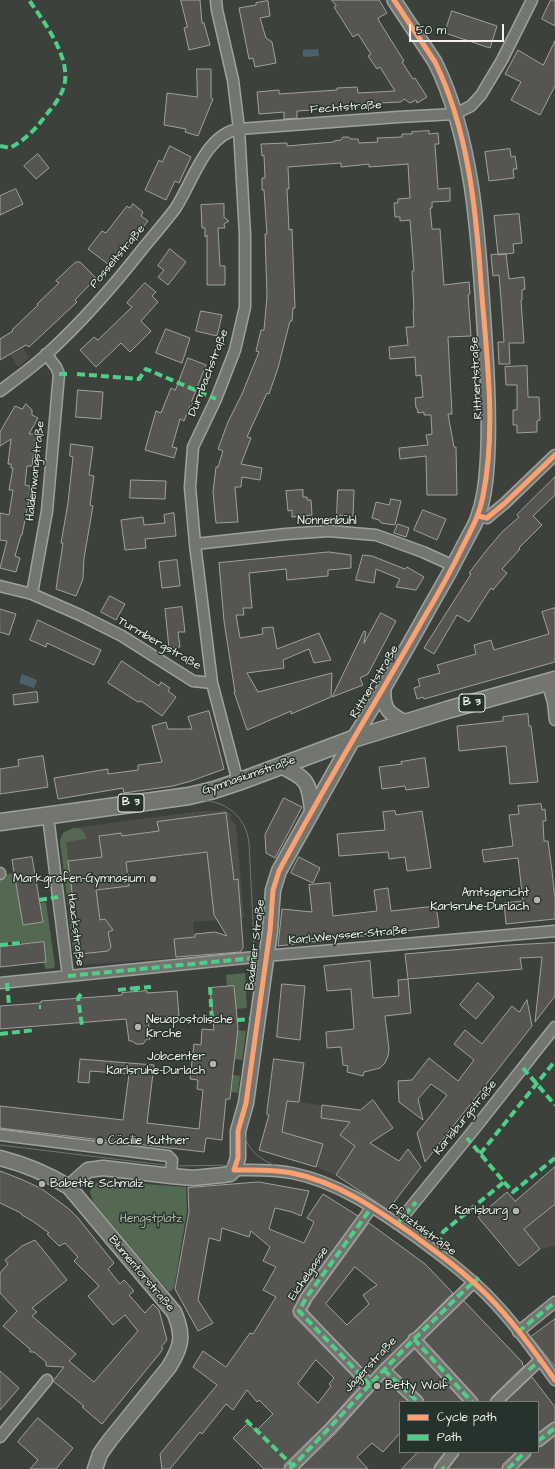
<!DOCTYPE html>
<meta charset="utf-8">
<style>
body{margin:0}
#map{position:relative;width:555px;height:1469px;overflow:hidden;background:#3d413c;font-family:"Architects Daughter",sans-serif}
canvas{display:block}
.legend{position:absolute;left:399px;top:1401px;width:140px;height:52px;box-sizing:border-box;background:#26332d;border:1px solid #787f78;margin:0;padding:5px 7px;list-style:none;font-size:12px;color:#f4f1e8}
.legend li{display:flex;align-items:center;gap:8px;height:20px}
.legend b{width:20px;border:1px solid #787f78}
.scale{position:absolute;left:409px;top:24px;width:95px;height:18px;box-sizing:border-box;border:2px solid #f4f1e8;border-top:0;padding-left:5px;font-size:12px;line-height:14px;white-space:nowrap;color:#f4f1e8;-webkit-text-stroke:3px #26332d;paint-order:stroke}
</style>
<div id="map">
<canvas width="555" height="1469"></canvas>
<ul class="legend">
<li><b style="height:5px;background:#fca06f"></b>Cycle path</li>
<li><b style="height:5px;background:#4dcf88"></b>Path</li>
</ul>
<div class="scale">50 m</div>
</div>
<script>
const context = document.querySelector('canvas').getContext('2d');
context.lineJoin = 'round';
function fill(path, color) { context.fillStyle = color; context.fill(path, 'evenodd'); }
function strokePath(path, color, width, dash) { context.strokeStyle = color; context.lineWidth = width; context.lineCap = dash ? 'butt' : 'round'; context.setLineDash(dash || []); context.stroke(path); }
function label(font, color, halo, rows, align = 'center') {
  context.font = font + ' "Architects Daughter",sans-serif'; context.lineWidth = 3; context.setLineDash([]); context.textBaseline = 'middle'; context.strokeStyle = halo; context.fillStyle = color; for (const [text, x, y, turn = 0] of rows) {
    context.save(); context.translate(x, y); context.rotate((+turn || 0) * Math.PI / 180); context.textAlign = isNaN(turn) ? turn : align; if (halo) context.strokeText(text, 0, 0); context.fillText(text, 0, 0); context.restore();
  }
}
fill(new Path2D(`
 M13 330 29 358 18 367 0 338Z
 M224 809 232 815 230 818 236 825 244 918 193 922 196 956 81 965 75 961 74 957 60 840 63 833 73 828 202 811H222Z
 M269 1098 356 1110 355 1114 340 1135 355 1145 336 1175 316 1167 259 1150 266 1127Z
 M555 1204V1246L540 1249 524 1229Z`), '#4d4e47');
fill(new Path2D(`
 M73 828C82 828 85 831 86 839L66 842 80 956 74 957 60 840 63 833Z
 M14 873 23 925 43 922 40 903 46 902 55 966 54 968 45 969 44 962H46L44 942 21 944V941L0 943V875Z
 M245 973 247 1008 236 1009 234 986H227L226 975Z
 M236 1030 246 1031 242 1060 234 1059 237 1033Z
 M233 1075 240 1076 238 1093 231 1092Z
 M101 1181 186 1187 187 1211 174 1288 169 1292 93 1202 90 1192 93 1185Z`), '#536951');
fill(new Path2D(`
 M318 49 319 56 303 57V50Z
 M22 674 37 680 34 688 19 683Z`), '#4a626b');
const building = new Path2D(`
 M181 0H200L202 23H204L210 45 189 50 184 28 187 27Z
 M332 0H379L387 13 378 18 379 21 404 61 402 62 413 79 415 78 427 97 417 103 416 100 410 103 404 99 401 102 358 104V107L297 111V118L284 119V112L259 114 257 92 279 90V94L337 90V88L357 87 358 93 395 91 380 67 377 69 368 56 371 54 358 34 353 37 334 7 336 6Z
 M551 0H555V26L542 19Z
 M268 1 270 16 260 18 266 38 272 42 276 63 255 67 253 58 249 59 239 8 256 5V3Z
 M452 11 497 26 490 48 445 33Z
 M555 41V86L540 115 511 100 521 82 505 74 518 50 543 65Z
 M197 69H211V98L213 99 198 136 185 132 186 129 164 125 167 93 197 97Z
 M429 131V134L438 133 439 144H435L438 189 450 188V201L432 202V208H430L432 229H440L444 285 469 282 470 294 468 295 471 336 448 337 452 414H448L454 447H456L457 495H427L426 456 400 459 399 448 428 445 426 435 432 434 431 415H424V412L418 413 417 408H416L415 398 423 397 421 375 416 376 415 357 390 359 389 347 408 345 406 327H414L413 310H414L412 271H414L410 220 400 221V217H395L394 203H398V199L410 198 408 164 369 167V164L341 167V163L288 167 289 189H287L289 230 292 229 295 308H293L292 321H290L278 368 269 394 267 393 247 437 251 438 241 464 262 468 260 480 242 477 241 487H235L238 522 216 523 213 492 216 467H218L223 451 218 449 228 422 242 394 259 352 256 351 261 330H264L267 296 265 234H267L264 190H262V178H265L264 155 262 156 261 144 287 143V146L334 142V141L341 140 343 137H348L351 139H358L359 143 378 142 377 138 402 137V134H412V132Z
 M170 146 191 157 179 183 175 181 166 200 145 190 159 160 162 162Z
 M510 149 511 157 515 156 517 169H513L514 178 489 181 485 152Z
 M38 154 49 168 36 179 24 166Z
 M16 189 23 204 0 215V196Z
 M133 204 143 212 141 216 148 221 112 267 88 249 102 231 106 233 127 206 130 208Z
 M224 204V217L229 221 224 224 225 228H218L220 266H225V285H207V235L205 237V228H202L201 205Z
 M519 214 522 243 513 244 514 253 498 255 494 216Z
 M170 249 186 262 168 285 158 277 164 270 158 266Z
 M506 254 509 279 524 277 525 289 522 290V300H521L524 343H509L510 364H499L498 342H504L501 299 499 275 493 276 491 255Z
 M76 262H80L96 278 75 300 77 302 29 347 26 345 0 360V339L13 331 12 330 38 305 37 304 59 283 56 281Z
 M145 283 156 292 152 296 158 302 141 321 151 331 130 352 121 343 96 367 80 350 94 337 98 340 132 307 127 303Z
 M201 311 222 315 217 336 196 331Z
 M166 329 190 338 182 363 156 353Z
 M188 358 206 365 184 421 180 419 172 447 177 448 174 458 145 450 156 411 161 413 171 388 175 390Z
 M527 366 528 397H539L540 420 537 421V432L517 433V425H513V410H517V385H506L505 367Z
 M78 390 103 392 101 419 76 417Z
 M26 404 32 410V415L38 418 29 434H36L32 466H27L25 485 30 486 29 495H30L22 535H21L15 556 20 558 16 572 0 568 7 541 0 540V513L9 515 13 490H9L13 468H11V464H8L11 439 0 446V432L15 406 22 409Z
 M71 444 93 447 89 475 94 476 90 505 93 506 84 558 83 579 76 596 56 589 63 543H61L68 503 73 457 70 456Z
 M555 477V495L533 516 542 525 519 548 520 549 502 569 507 573 493 590 491 588 469 622 457 615 434 654 424 648 471 574 469 573 486 551 502 532 519 517 517 515Z
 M131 480 166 481 165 499 130 498Z
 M303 490V497H307V500H311L312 515 292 517V510L288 511 286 491Z
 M338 490H354L353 516 337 515Z
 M391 499 401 501 395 525 381 523 379 520 372 518 376 502 389 505Z
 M423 510 446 519 437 540 414 530Z
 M174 513 176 536 145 539 146 548 125 550 121 520 143 517 144 525 165 523 164 515Z
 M398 524 409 528 406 537 394 533Z
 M329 552 351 555V568L328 570V576L287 580 286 569 249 573 252 608H243L244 615H236L240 638 263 634 262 628 273 627 277 649 319 633 331 660 314 663 309 649 283 660 284 668 247 673 258 692 332 673 331 697 291 714V711L247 730 234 692H235L224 621 219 563Z
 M363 555 372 556 405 569 407 567 424 577 416 590 396 587 400 579 376 569 374 583 356 580Z
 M177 560 180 586 162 588 159 562Z
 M110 596 125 604 116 620 101 612Z
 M182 607 185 632H178L180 647 169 648 165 609Z
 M555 608V662L424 699 423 697 417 699 414 688 420 686 418 679 440 673 437 665 476 654 474 645 491 640 494 650 549 634 542 612Z
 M0 609 16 614 9 635 0 632Z
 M381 613 396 621 368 674 360 678 363 685 332 697 364 631 366 632 364 643Z
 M38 620 101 650 94 665 47 643 46 647 30 640Z
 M122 661 159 686 161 682 170 688 168 691 176 697 162 716 141 701 138 702 108 683Z
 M37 692 38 702 14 705 13 695Z
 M209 711 224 769 191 781 173 786 124 793 123 788 58 799 54 778 108 769V774L138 770V765L162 762 152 726 166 722 168 729H192L188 717Z
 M528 714 529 726H531L538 782 510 784 506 746 459 751 457 726 503 721V717Z
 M43 756 48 787 0 794V769L19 766 18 760Z
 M425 758 429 787 406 790 405 786 382 789 379 767 402 764 401 762Z
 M284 798 302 807 275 858 266 853 265 835Z
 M541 804 542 810 545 809 546 821H543L544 841H548L552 871 555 898V919L506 924 504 903 523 901 518 858 484 862 482 850 513 846 509 815 519 814 518 806Z
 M395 811 396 815 422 811 431 868 407 871 405 857 389 859 388 852 339 856 337 834 385 830 383 812Z
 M226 813 234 880 238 879 243 944V948L240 952 176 957 174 939 195 937V934L215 932 227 936 214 915 207 852 126 862 129 886 96 890 100 920 105 919 113 930 108 932 111 947 108 951 80 954 68 861 102 857 99 836 121 833 122 836 159 831 157 822Z
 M32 857 43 922 23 925 12 860Z
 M299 857 320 868 313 883 291 873Z
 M330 883 333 916 377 911 374 890 388 888 391 911 436 906 439 927 278 946 282 909 312 912 309 885Z
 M44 942 46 962 0 967V947Z
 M555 943V996L535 1022 542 957 520 958 522 969 408 979 405 954 510 945Z
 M370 961 373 998 399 996 398 980 408 979 411 1013 385 1016 389 1049 388 1056 385 1063 380 1068 364 1072 363 1076 347 1072 348 1066 343 1065 341 1047 327 1048 326 1032 354 1029 351 989 327 991 324 966Z
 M478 983 494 997 476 1019 460 1005Z
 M282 984 305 986 300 1040 277 1037Z
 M234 986 238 1028 230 1099H226L222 1140 206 1138 204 1152 0 1128V1106L123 1120 129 1074 90 1071 89 1083 78 1082 80 1059 154 1065 147 1123 199 1129 203 1090 197 1089 198 1080 190 1079 194 1044 201 1045 202 1029 214 1030 210 988Z
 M147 991V993L177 991 179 1016 148 1018 150 1039H147L143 1044H136L132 1041H129L126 1019 0 1029V1006L41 1003V1001L122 995V993Z
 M527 1000 532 1026 425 1162 417 1133 447 1095 431 1084 418 1099 423 1120 399 1102 398 1081 412 1080 429 1058 458 1081 474 1060 454 1044 465 1030 482 1044 512 1006 519 1012Z
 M274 1059 304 1063 299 1102 287 1101 282 1132 323 1144 316 1167 259 1150 269 1115 267 1114Z
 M373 1100 393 1128 370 1143 399 1161 408 1149 421 1167 388 1210 336 1175 355 1146 340 1135 350 1122 321 1118 322 1105 360 1110Z
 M555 1167V1204L524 1229 540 1249 519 1266 478 1217 507 1192 515 1201Z
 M0 1171 23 1180 42 1189 69 1209 78 1218 114 1263 108 1269 120 1284 124 1280 134 1291 129 1295 145 1313 153 1304 159 1310 167 1340 161 1347 163 1348 160 1353 102 1424 82 1407 84 1406 53 1381 64 1367 46 1366V1362L34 1352H30V1349L3 1326 17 1311 0 1293V1273L8 1264 5 1260 22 1246 35 1240 67 1280 32 1308 37 1312 32 1316 76 1354 69 1361 94 1382 138 1331 125 1315 113 1325 88 1296 99 1286 74 1261 78 1257 65 1243 59 1246 47 1234 49 1233 34 1222 22 1215 21 1213 0 1203Z
 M259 1182 309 1191 301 1216 292 1212 275 1208 269 1229 304 1243 314 1222 307 1218 323 1194 358 1216 301 1294 293 1311 294 1316 361 1385 326 1424 285 1464 284 1469H264L233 1438 248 1423 256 1431 273 1414 259 1400 257 1402 247 1390 233 1410 226 1404 202 1434 200 1432 170 1469H162L160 1454 217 1385 193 1367 203 1351 226 1367 250 1333 253 1334 276 1297 263 1290 276 1267 263 1261 270 1247 251 1231 249 1237 222 1228 220 1241 209 1238 198 1300 213 1323 198 1331 175 1289 189 1212 188 1188ZM316 1360 334 1378 329 1384 331 1386 318 1403 298 1384Z
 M369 1223 425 1264 453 1293 413 1333 409 1335 408 1338 370 1376 307 1310 312 1301ZM355 1267 377 1285 363 1295 369 1304 347 1325 326 1304Z
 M464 1301 523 1363 522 1364 524 1366 492 1397 490 1402H478L477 1398 424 1340Z
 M555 1319V1367L531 1337Z
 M415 1349 463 1402H424L422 1397 393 1370Z
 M0 1371 19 1388 0 1410Z
 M532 1377 555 1407V1422L551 1423 538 1433V1402H505Z
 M384 1379 409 1402H400V1433L383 1452 372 1443 357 1457 368 1469H299L336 1433Z
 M38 1418 73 1448 56 1469H30L38 1460 18 1442Z
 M555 1436V1469H517L530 1457 531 1452H538V1447L542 1446Z
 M418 1452H445L435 1465 434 1469H402Z
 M459 1452H516L503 1464 502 1469H448L458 1456Z`);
fill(building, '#565552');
strokePath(building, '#9fa19d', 1);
const minor = new Path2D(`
 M216 0 217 10 233 80 239 129 245 235V307L235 350 216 399 193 447 190 487 195 544 212 683 238 782
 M0 391C16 379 33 367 48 353 83 321 115 284 144 247 154 235 165 222 175 209 192 184 205 134 239 129L398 117 455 114 471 106 481 95 502 60 532 0
 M478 516 487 518 505 503 555 455
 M195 544 286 534 329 531 376 535 423 552 454 566
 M0 586 32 594 80 615 122 636 193 681 212 683
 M32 594 47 511 59 374 56 367 46 354
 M547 682 553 702 555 720
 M48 816 68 976
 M0 873V874
 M0 983 265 956 555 931
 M0 1135 168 1156 172 1160 171 1176
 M234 1170C254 1170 273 1169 292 1173 337 1182 375 1208 412 1234 438 1253 464 1272 487 1295 512 1320 534 1351 555 1380
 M397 1224 472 1132 555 1027
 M518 1332 555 1302
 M414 1339 472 1402
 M384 1370 418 1402
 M370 1385 299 1311 306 1298 372 1207
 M496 1402 540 1360
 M0 1437 47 1380
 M538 1441 555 1428
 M290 1469 331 1428 384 1370 474 1282
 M440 1469 453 1452
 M508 1469 525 1452`);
const tertiary = new Path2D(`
 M384 688C383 710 388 713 407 723
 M353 739C381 695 406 650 431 605 444 583 456 561 467 539 471 531 476 524 478 516 484 500 486 483 487 466 490 424 488 383 485 340 479 250 476 145 435 62L394 0`);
const secondary = new Path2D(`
 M281 766C308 779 309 782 312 810
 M0 1158C24 1164 48 1174 69 1187L174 1312C184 1335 182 1346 169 1367L110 1440 100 1454 95 1469
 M69 1187 88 1170 103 1168 171 1176 193 1178 223 1175 230 1174 234 1170 238 1158V1131L246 1103 270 931 273 890 279 871 353 739`);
const primary = new Path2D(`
 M0 822 189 796 214 790 238 782 353 739 447 710 555 680`);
strokePath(minor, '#9fa19d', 13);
strokePath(tertiary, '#9fa19d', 16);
strokePath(secondary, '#9fa19d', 17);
strokePath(primary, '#9fa19d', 19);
strokePath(minor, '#737570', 10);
strokePath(tertiary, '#737570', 13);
strokePath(secondary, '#737570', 14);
strokePath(primary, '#737570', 16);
strokePath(new Path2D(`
 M0 829 198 800C225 800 246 816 249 843L256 983 255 1005 241 1117C242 1131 245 1145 257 1155 268 1164 283 1169 297 1175 317 1183 337 1190 355 1201 423 1240 483 1290 533 1350
 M0 1145 172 1166 237 1165 274 1167
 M298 1171C336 1179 367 1201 398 1222 438 1249 480 1277 510 1316
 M530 1346 555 1380`), '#717471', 1);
strokePath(new Path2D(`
 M0 146 10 148C25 140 36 129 46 115 53 107 61 97 64 86 72 59 44 22 29 0
 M59 374H69
 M77 374 139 379 146 369 216 399
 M39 900 58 897
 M0 945 20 943
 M68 976 254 958
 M7 983 9 1005
 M210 987 212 1022 250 1019
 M118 990 136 988
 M136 992V988L151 987
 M81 994 78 998 82 1026
 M39 1007H41
 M0 1034 35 1030
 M523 1068 555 1105
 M480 1154 555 1061
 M504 1182 513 1192 555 1158
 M397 1224 416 1202
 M438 1245 443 1232 504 1182 467 1138
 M518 1332 555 1302
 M414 1339 472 1402
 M384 1370 418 1402
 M529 1370 540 1360
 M370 1385 299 1311 306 1298 372 1207
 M246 1420 293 1466
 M538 1441 555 1428
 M442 1467 444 1469
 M290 1469C339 1419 384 1367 435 1319 449 1306 463 1290 479 1278
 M508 1469 525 1452`), '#4dcf88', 4, [8, 4]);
strokePath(new Path2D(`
 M394 0 435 62C468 129 476 209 481 283 486 353 497 426 483 496 480 514 472 528 464 544 451 571 437 596 422 621 375 704 324 786 279 871L273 890 270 931 246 1103 238 1131V1158L234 1170C254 1170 273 1169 292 1173 337 1182 375 1208 412 1234 438 1253 464 1272 487 1295 512 1320 534 1351 555 1380
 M478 516 487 518 505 503 555 455`), '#fca06f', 5);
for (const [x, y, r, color] of [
 [153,879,4,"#b4b3ac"],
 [537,900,4,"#b4b3ac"],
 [138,1027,4,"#b4b3ac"],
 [213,1064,4,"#b4b3ac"],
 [100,1141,4,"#b4b3ac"],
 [42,1184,4,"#b4b3ac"],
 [516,1211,4,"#b4b3ac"],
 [377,1386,4,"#b4b3ac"]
]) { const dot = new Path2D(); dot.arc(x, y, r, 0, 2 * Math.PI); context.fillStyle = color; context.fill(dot); strokePath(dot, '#26332d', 1.5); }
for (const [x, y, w] of [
 [472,703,26],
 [131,803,26]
]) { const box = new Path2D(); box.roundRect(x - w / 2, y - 9, w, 18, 3); context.fillStyle = '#26332d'; context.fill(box); strokePath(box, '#f4f1e8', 1); }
label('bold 11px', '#f4f1e8', null, [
 ["B 3",472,703],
 ["B 3",131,803]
]);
label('12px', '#f4f1e8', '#26332d', [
 ["Fechtstraße",346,108,-4],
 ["Posseltstraße",118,257,-50],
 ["Dürrbachstraße",209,373,-69],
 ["Rittnertstraße",477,378,-93],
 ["Haldenwangstraße",36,471,-84],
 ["Nonnenbühl",327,521],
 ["Turmbergstraße",159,644,30],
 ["Rittnertstraße",375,682,-59],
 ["Gymnasiumstraße",249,776,-19],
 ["Hauckstraße",75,930,83],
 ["Karl-Weysser-Straße",348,936,-5],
 ["Badener Straße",256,945,-83],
 ["Karlsburgstraße",466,1118,-51],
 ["Pfinztalstraße",422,1230,36],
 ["Blumentorstraße",141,1274,50],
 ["Eichelgasse",309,1274,-56],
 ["Jägerstraße",371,1365,-47]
]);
label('12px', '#f4f1e8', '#26332d', [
 ["Markgrafen-Gymnasium",145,879],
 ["Amtsgericht",529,893],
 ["Karlsruhe-Durlach",529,907],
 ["Neuapostolische",146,1020,"left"],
 ["Kirche",146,1034,"left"],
 ["Jobcenter",205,1057],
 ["Karlsruhe-Durlach",205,1071],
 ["Cäcilie Kuttner",108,1141,"left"],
 ["Babette Schmalz",50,1184,"left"],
 ["Karlsburg",508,1211],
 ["Betty Wolf",385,1386,"left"]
], 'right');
label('12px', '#b5bdad', '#26332d', [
 ["Hengstplatz",151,1219]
]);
</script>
